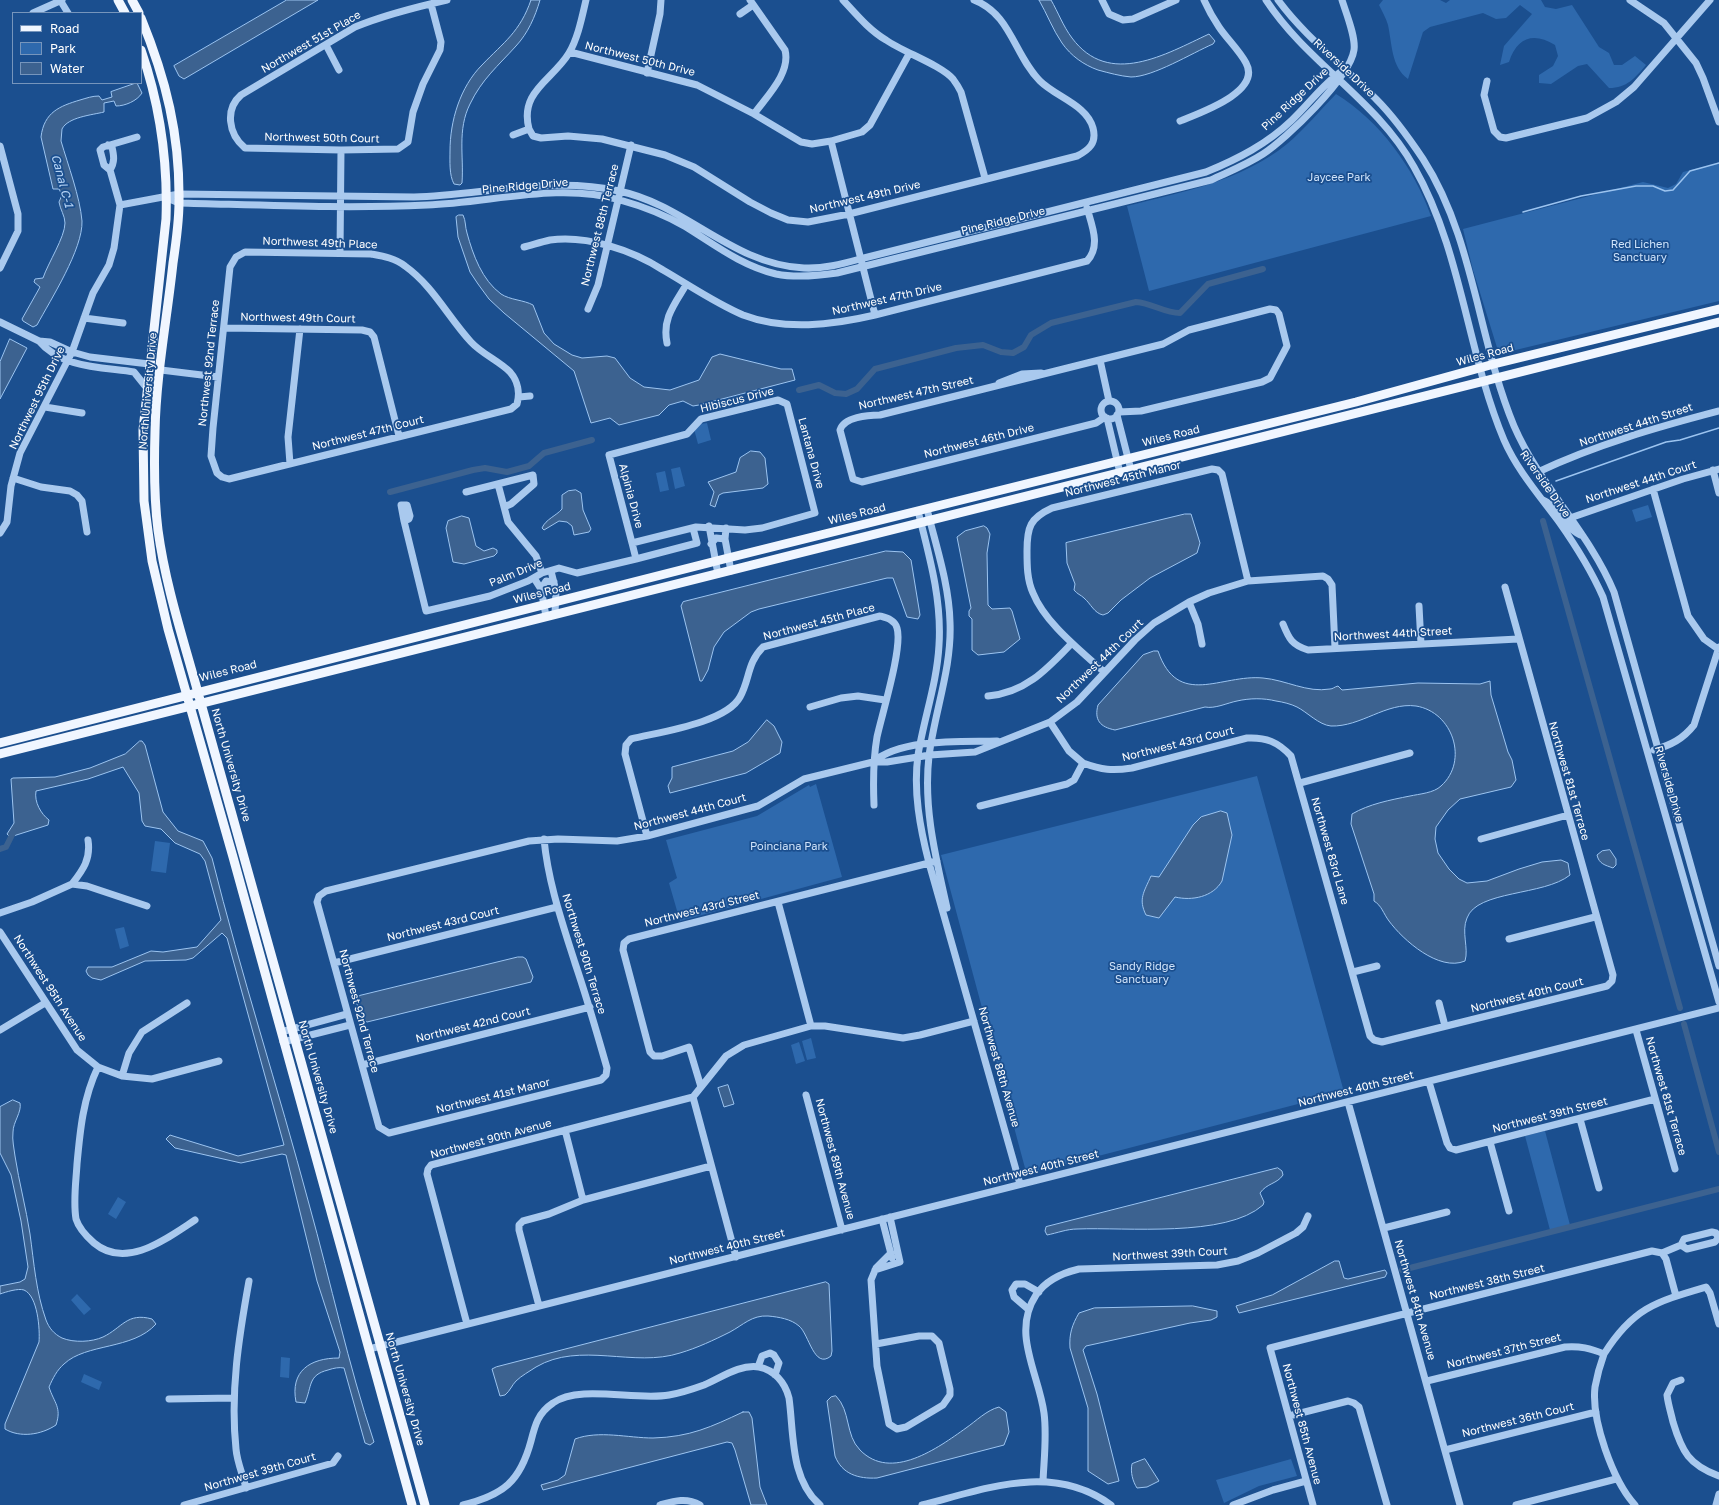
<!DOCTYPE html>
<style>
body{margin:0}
#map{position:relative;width:1719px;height:1505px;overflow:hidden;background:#1b4f8f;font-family:"Golos Text",sans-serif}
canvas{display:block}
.legend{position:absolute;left:12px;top:12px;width:130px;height:72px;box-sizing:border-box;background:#1b4f8f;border:1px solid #7695bc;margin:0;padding:5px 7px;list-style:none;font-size:12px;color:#fff}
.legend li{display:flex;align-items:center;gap:8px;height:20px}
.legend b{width:20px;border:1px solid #7695bc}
</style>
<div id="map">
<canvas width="1719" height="1505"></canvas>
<ul class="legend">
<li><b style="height:5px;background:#f0f6ff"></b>Road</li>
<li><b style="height:11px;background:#2e69ad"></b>Park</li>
<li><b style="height:11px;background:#3c6290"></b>Water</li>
</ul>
</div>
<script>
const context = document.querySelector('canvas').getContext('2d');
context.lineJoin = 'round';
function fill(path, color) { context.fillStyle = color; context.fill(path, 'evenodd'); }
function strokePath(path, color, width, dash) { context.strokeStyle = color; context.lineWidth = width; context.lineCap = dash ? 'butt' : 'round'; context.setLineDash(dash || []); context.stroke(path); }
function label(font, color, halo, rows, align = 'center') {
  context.font = font + ' "Golos Text",sans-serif'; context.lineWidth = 3.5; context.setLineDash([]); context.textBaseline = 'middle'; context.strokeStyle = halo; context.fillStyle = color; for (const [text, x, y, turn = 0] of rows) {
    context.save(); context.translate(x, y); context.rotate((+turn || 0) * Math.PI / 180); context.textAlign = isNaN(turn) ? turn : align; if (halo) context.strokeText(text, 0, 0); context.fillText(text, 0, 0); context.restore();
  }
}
fill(new Path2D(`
 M1383 0H1440L1446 3 1450 0H1541L1545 7 1556 9 1572 5 1599 47 1609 53 1614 65H1622L1635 56 1646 65C1635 78 1627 88 1609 88L1587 64 1578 66 1551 84 1539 83V75L1553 66 1558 56 1555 45C1534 32 1517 37 1509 62L1500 65 1504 46 1532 14 1520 5 1506 18 1496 19 1483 13 1430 27 1423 32 1408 79C1391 67 1392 43 1388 25 1386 18 1382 11 1379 5Z
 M1336 94C1380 121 1414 168 1431 216L1149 291 1127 206C1183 192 1241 181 1287 144 1305 129 1320 110 1336 94Z
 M1719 163V301L1499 354 1473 270 1463 229 1643 182 1668 188 1676 184 1683 172Z
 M707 423 711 440 698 444 694 429 700 424Z
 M680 467 685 486 675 489 671 469Z
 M665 471 669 490 660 492 656 473Z
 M1648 505 1652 517 1636 522 1632 510Z
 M1257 776 1344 1092 1033 1173 1025 1168 941 855Z
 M816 784 842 877 680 921 669 883 677 878 666 840 757 816 809 785 810 787Z
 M155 841 170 843 166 873 151 871Z
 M124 927 129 946 120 949 115 929Z
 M811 1038 816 1058 807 1060 802 1041Z
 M799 1042 805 1061 796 1064 791 1045Z
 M1545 1131 1570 1225 1550 1230 1525 1136Z
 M118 1197 126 1202 116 1219 108 1214Z
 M77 1294 91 1309 84 1315 71 1300Z
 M281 1357 290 1358 289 1378 280 1377Z
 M84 1374 102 1382 99 1390 81 1382Z
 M1291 1459 1297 1476 1259 1486 1224 1503 1216 1480Z`), '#2e69ad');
const water = new Path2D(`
 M287 0H318L184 79 179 76 174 66Z
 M531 0H540C535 17 528 33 516 46 498 66 482 79 470 104 457 130 464 156 462 183L460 185 454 184C449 175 450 161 450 151 450 121 460 87 482 65 504 42 520 32 531 0Z
 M1039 0H1051C1058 12 1063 26 1072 38 1109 88 1166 54 1209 34L1215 41 1213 44C1192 53 1153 77 1131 77 1120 76 1109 73 1098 70 1084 65 1071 56 1062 43 1053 30 1047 14 1039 0Z
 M137 83 142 93C137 101 125 106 116 106L114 101 104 103V112C92 115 68 117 62 129L61 141C68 165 80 197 82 221 83 249 51 299 37 325L33 327 23 321 22 319 40 287 34 282 35 279 43 278C48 263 65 237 65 223 65 216 60 209 59 202L62 195 59 189H53L41 137C44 112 60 106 80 100 87 98 92 96 99 96L102 100 112 97 111 92Z
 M459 215H463C466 221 465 227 467 233 473 255 482 280 501 294 510 300 524 300 533 305L544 333 554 344 572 355 582 358 607 356 615 358 630 378 644 387 670 390 699 380 712 357 720 354 781 369H792L795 380 699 405 693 406 683 401 669 405 659 415 619 425 610 418 591 423 574 371 504 313 489 299 478 284 470 272 458 237 456 217Z
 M10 339 27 348 0 399V362Z
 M751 451 760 452 765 458 768 484 763 488 723 493 719 495 715 507 710 505 714 492 708 482 736 472 740 458Z
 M576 490 581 493 583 510 591 529 589 532 574 535 572 526 567 522 559 521 544 530 542 528C546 519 556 516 562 509V495L568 491Z
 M1185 514H1191L1200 543 1197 553 1150 578 1121 600 1108 613 1103 615C1094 613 1091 604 1084 598 1081 595 1077 594 1074 590L1075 584 1067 563 1066 543Z
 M462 516 469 518 476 546 484 551 493 548 497 550V553L494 556 464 564 453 562 446 528 448 521Z
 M984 526 987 528 990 534 987 553 988 605 992 609 1010 608 1012 611 1020 639 1004 652 978 655 972 650V619L969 616V611L971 608 957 537 965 531Z
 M886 551 903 552 911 560 920 615 918 619 907 617 893 578H887L759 609 751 612 724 632 714 647 708 670 702 681H700L681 606 683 602Z
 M1154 651H1158C1178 709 1221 674 1263 678 1286 680 1307 693 1330 689 1333 689 1334 687 1338 686L1342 690 1418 683 1480 684 1490 681 1491 695 1508 752 1512 760 1516 780 1511 787 1460 799 1448 810 1436 827 1435 839 1438 853 1449 869 1459 879 1467 883 1487 881 1519 869 1542 862 1561 860 1568 863 1570 875C1544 896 1477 890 1467 918 1461 932 1469 948 1465 961 1439 972 1403 940 1389 921 1383 913 1382 906 1374 901V894L1351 824 1352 814C1369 804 1390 800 1410 796 1419 794 1434 793 1441 786 1469 761 1453 712 1416 706 1386 702 1361 727 1331 726 1319 725 1307 712 1297 707 1291 704 1283 702 1276 701 1264 698 1250 698 1237 701 1227 703 1215 709 1205 707L1115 730C1100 727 1094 720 1098 705L1143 655Z
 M767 720 774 726 782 742 780 753 746 773 670 793 668 786 672 778V767L733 751 748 742Z
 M140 741H142L145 745 163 812 178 831 203 841 212 858C241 974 278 1088 309 1204 331 1283 348 1364 374 1442L370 1445 365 1443 344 1368C339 1367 334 1368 328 1370 308 1375 312 1386 305 1403L296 1402C290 1371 310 1358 339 1358L340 1352 317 1281 286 1155 282 1154 241 1163 175 1148 166 1139 170 1135 173 1136 238 1156 284 1145 227 938 222 933 193 958 186 960 145 961 101 980 92 978 88 975 86 971 88 967H112L151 951 163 952 197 947 221 920 205 861 200 854 175 843 161 829 145 826 142 821 139 793 123 767 88 779 36 791C34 802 41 814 49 820L48 825 10 837 7 834 14 823 11 779 13 778 55 777 90 768 125 754Z
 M1221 811 1227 813 1232 835 1222 881C1213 897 1192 901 1175 897L1159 918 1146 915C1138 899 1144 892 1151 876L1159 877 1193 825 1201 817Z
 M1610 850 1616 859V865L1613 868C1605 865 1599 864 1597 855L1602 851Z
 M518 957H523L526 959 533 977 531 982 367 1022 362 1019 357 1004 359 996Z
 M728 1085 734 1104 724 1107 718 1088Z
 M13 1100 20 1103C22 1112 13 1122 13 1132 12 1140 14 1148 15 1156 19 1182 26 1208 30 1234 34 1263 36 1292 46 1320 49 1328 54 1334 62 1338 74 1343 92 1342 103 1337 122 1328 127 1312 152 1319L156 1324C133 1350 86 1343 64 1364 57 1370 53 1378 49 1387 54 1403 62 1407 56 1425 41 1435 20 1438 5 1429V1424L39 1342C40 1330 38 1296 24 1290 18 1288 6 1292 0 1294V1286L20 1282 25 1279 28 1267 21 1221 11 1175 0 1153V1107Z
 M1278 1168 1282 1171 1283 1175C1277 1184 1267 1183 1260 1193L1264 1202 1263 1205C1226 1238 1126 1227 1077 1229 1067 1229 1057 1233 1047 1235L1045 1231 1046 1227Z
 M1335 1261H1339L1344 1278 1348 1279 1385 1270 1387 1273 1385 1277 1239 1313 1236 1306 1272 1295Z
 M826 1282 829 1284 832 1351 831 1356C814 1370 809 1334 799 1326 791 1319 779 1317 768 1316 752 1315 743 1325 730 1332 714 1340 697 1348 680 1353 634 1368 580 1341 536 1367 530 1371 521 1376 516 1381 512 1385 510 1391 505 1395L500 1396 492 1369 496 1367Z
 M1193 1306 1217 1311V1317L1211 1320 1190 1323 1086 1346 1083 1350 1097 1394 1119 1481 1108 1484 1088 1471V1408L1070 1348C1069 1334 1072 1325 1079 1313L1094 1308Z
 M836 1396C851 1411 845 1435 860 1450 891 1482 938 1448 966 1428 976 1421 987 1410 999 1407L1006 1412 1009 1432 1004 1445 877 1478C858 1479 842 1474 835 1456L827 1401 831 1397Z
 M743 1412H749L752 1418 760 1487 767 1505H751L735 1450 732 1443 727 1442 543 1490 541 1485 558 1480 565 1475 575 1439C599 1430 628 1438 653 1438 690 1437 711 1427 743 1412Z
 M1145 1459 1159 1481 1147 1487 1137 1488C1133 1482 1130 1472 1132 1464Z`);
fill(water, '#3c6290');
strokePath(water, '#9cc4f0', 1);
strokePath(new Path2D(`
 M1523 212 1581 196 1636 186H1653L1665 191 1673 190 1690 171 1719 163
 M1556 481 1666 442 1680 440 1719 428`), '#9cc4f0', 1.5);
strokePath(new Path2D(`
 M799 390 819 385 835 393 846 394 857 389 875 369 956 348 983 345 1001 352 1013 353 1024 347 1031 335 1051 323 1136 302C1152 303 1164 313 1180 313L1208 284 1263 269
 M390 492 473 470 485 468 507 472 529 466 544 453 592 440
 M1543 521 1680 1008
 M0 849 6 847 14 831
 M1684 1024 1719 1152
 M1402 1270 1719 1189`), '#3c6290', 6);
strokePath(new Path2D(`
 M60 0 68 13
 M750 0 785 50C791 73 767 96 754 114
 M843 0C856 14 869 30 886 40 903 52 941 65 953 79 956 83 959 88 961 92L985 178
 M1102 0 1109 14 1123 20 1133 19 1176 0
 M1266 0C1308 64 1376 99 1414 167 1462 251 1467 352 1504 440 1517 470 1539 495 1559 522 1576 546 1591 570 1603 597L1719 1002
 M1278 0C1306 38 1343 65 1376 99 1394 117 1409 138 1423 159 1474 238 1478 340 1514 426 1540 486 1589 532 1614 592L1719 966
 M1630 0 1664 23 1696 63 1703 78 1719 122
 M431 4 441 42 440 50 423 84 413 112 408 142 398 149 341 150 245 148C228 134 225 109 241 95L355 27C384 15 416 7 447 0
 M33 13 62 0
 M740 14 753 5
 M326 45 339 70
 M570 52 697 85 754 114 801 142 812 144 831 141 862 132 870 125 909 54
 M647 73 660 14 661 0
 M1487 81 1484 95 1494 131 1500 137 1506 138 1587 118 1616 102 1634 87 1710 0
 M1180 121C1199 113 1262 92 1246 63 1239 50 1227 39 1219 27 1213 18 1208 9 1204 0
 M529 129C519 91 553 80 569 53 578 38 582 17 586 0
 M513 135 529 129 533 136 541 138 568 136 602 139 665 155 694 167 750 202 771 213 788 220 808 222 849 214 1077 156C1089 150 1097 143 1093 128 1087 105 1056 97 1040 81 1014 55 1011 14 974 0
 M831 141 875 315
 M108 145 112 147C114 156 115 162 110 170
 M0 146 18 214V231L0 268
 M167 198 179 203C262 205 345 209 427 205 490 203 559 182 620 200 642 206 665 215 686 227 715 245 742 266 776 274 796 278 817 276 837 273L1211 180C1228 172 1246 165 1263 154 1286 139 1350 78 1354 50 1356 37 1346 13 1342 0
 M120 205 179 194 414 197C482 195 551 176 619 191 686 205 733 265 804 268 823 269 842 264 860 259L1206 172C1238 159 1267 144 1292 120 1309 104 1323 84 1342 71
 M524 247C532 245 541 242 550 240 587 235 632 250 663 270 689 285 715 303 743 315 785 331 832 325 875 315L1087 261C1101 246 1092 226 1087 208
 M245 252 371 254C382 256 395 258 405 266 433 286 448 317 471 342 482 354 499 361 510 372 518 381 520 393 517 404L511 409 229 479 222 477 217 473 211 456 213 428 230 267 236 257Z
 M340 253 341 150
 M588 309 598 285 631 145
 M84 318 123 323
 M0 322 39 341 50 342 72 352 90 357 149 364
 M225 328 362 330 370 332 374 337 399 436
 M39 341C61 368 102 367 134 372L146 387
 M667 343C662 319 674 305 686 285
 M1100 360 1109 401
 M161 370 218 377
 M999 383 1022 374 1041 373
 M519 397 530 396
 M1101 410a9 9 0 1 1 18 0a9 9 0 1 1-18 0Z
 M45 407 82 413
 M1117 415 1131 470
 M1105 417 1096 423 862 482 853 479 840 430C844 417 868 415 880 415L1163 344 1189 330 1270 309 1276 310 1279 314 1287 346 1270 378 1262 382 1141 411 1119 412
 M1107 418 1120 473
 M290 464 288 437 300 329
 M1713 470 1719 493
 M1538 472C1595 445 1658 427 1719 411
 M13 478 41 487 70 491 77 495 82 501 87 532
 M498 484 508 522 536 556 542 573
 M1653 489 1688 616 1704 639 1718 649
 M466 492 533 475 534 484 511 504 504 507
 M1543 500C1561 507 1565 530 1583 536
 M927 509C936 546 949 584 950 622 952 668 935 710 929 756 923 808 936 858 947 908
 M918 511C929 555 942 599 939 645 937 683 924 718 918 755 913 791 920 828 929 863L1020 1184
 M1570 518 1683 479 1719 469
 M404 521 409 519 410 516 407 505H401L404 521 426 611 490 596 528 581 542 573 559 568 577 573 636 559 632 543 696 527 745 530 762 528 815 513 787 404 778 400 701 419 687 434 609 455 632 543
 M709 526 718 574
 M726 528 725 539 731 571
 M0 533 7 522 11 486 20 453 72 352 93 293 109 265 114 248 120 205 110 170 104 165 100 150 103 147 137 137
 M711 544 716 538 725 539
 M636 559 697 543 693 528
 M551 571 556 591 555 614
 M534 578 541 589 546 616
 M541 589 546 581 554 582
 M1189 602 1198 624 1202 644
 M1419 606 1421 644
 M1283 624C1289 639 1292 645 1308 650L1518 639
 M1104 672C1080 650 1045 623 1033 593 1027 580 1027 565 1027 551 1027 527 1030 518 1052 508L1212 469 1218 470 1222 474 1248 581
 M988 696C1026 693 1048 668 1072 643
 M810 707 841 698 858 696 885 700
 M1050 722 1069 751 1083 763
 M1654 750C1671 745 1683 739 1694 725L1719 647
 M873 762C902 738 961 742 997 741
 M1300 783 1410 753
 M980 806 1067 784 1074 780 1083 763C1102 770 1112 771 1132 768L1247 738C1266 737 1278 742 1291 756L1370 1036 1374 1040 1382 1042 1607 986 1612 981 1613 975 1505 587
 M647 836 625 754 626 745 631 739C659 732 726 723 740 697 750 679 747 663 763 647L880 616C887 618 895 620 897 628 903 647 882 714 877 737 873 760 873 781 874 805
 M544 839C548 882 562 922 575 963 587 998 597 1033 607 1068L606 1075 601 1080 389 1133 379 1127 317 902 319 896 326 891 529 841 558 839 617 841 647 836 758 806 804 779 873 762H887L930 755 975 752 1050 722 1077 702 1135 640 1154 623 1189 602 1209 593 1248 581 1323 576 1328 579 1332 585 1335 648
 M1481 839 1568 815
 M72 884C83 870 91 859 88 840
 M778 902 811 1026
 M0 913 32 902 72 884 87 886 147 906
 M0 932 77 1050 98 1067 122 1076 152 1079 219 1061
 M1509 939 1595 917
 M334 963 557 907
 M1353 972 1377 966
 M1439 1003 1445 1026
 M0 1030 45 1003
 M1636 1030 1675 1169
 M281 1032 347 1014
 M283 1042 350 1025
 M362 1065 590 1007
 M98 1067C83 1098 80 1131 77 1164 76 1182 73 1201 76 1219 79 1229 86 1236 94 1243 126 1270 166 1239 195 1220
 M122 1076 129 1053 142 1032 187 1003
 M1429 1082 1447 1143 1450 1148 1456 1150 1655 1099
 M701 1087 689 1047 662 1056H654L650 1052 623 950 624 943 629 939 937 861
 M806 1095 842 1230
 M693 1097 736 1257
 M1348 1102 1460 1505
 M1580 1119 1599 1188
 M565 1130 583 1200
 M1490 1142 1509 1211
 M882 1219 892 1258
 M1384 1228 1447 1212
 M1662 1253 1681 1245 1684 1239 1712 1232 1716 1233 1718 1238 1715 1242 1687 1249 1681 1245
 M875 1270 900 1262 890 1217
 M539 1306 519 1230V1225L523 1221 549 1214 583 1200 711 1166
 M1028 1309 1014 1297 1012 1290 1016 1284H1025L1039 1292
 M467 1324 427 1174 428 1169 431 1165 693 1097 726 1056 744 1045 811 1026H825L903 1038 920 1035 974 1021
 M876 1344 919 1336H932L939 1343 950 1389V1395L943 1405 906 1427 897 1429 889 1424 877 1366 871 1280 876 1268 891 1253
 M369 1349 1719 1008
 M1604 1354C1600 1365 1597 1376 1595 1387 1591 1420 1613 1481 1635 1505
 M758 1367 762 1356 770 1353 774 1355 779 1363 775 1375
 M1681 1380 1673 1383 1667 1395C1668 1404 1671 1413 1673 1422 1682 1452 1689 1465 1719 1476
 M1427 1381 1565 1347C1580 1346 1590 1348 1604 1354 1633 1308 1655 1302 1706 1287L1710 1293 1719 1324
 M169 1399 234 1398
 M1289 1416 1348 1401 1354 1403 1359 1407 1387 1505
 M1445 1450 1596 1412
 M1043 1481C1044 1459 1047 1435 1044 1413 1039 1374 1011 1333 1036 1295 1046 1280 1062 1273 1079 1269L1217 1265 1238 1261 1258 1253 1296 1233 1303 1227 1308 1216
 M246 1488C243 1475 237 1462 236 1449 230 1392 239 1336 249 1281
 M184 1505 333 1463 338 1456
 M463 1505C503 1495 520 1482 531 1441 535 1425 538 1413 553 1403 579 1384 636 1401 669 1395 681 1393 693 1389 704 1385 721 1378 739 1364 759 1367 774 1370 785 1382 789 1398 794 1434 790 1479 820 1505
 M660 1505C674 1501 686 1497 700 1505
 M922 1505C985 1489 1052 1462 1111 1505
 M1233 1505 1273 1490 1306 1481
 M1313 1505 1270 1348 1652 1251 1662 1253 1666 1259 1676 1296
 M1516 1505 1616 1479
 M1716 1505 1719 1494`), '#a9c9ee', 7);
strokePath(new Path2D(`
 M118 0 125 13
 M132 0 139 13
 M141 18C166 79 180 135 179 202 179 223 176 243 173 263 167 319 156 376 155 432 154 464 154 498 158 530 165 582 181 632 195 682L425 1505
 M141 50C160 105 168 161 166 219L143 430 144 501 152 561 168 629 233 857 412 1505
 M0 743 728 558 1356 402 1494 364 1719 309
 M0 754 1719 322`), '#f0f6ff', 9);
label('11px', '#fff', '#1b4f8f', [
 ["Northwest 51st Place",311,42,-30],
 ["Northwest 50th Drive",640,59,14],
 ["Riverside Drive",1344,68,43],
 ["Pine Ridge Drive",1295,99,-43],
 ["Northwest 50th Court",322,138,1],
 ["Pine Ridge Drive",525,186,-5],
 ["Northwest 49th Drive",865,197,-13],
 ["Pine Ridge Drive",1003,221,-14],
 ["Northwest 88th Terrace",600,225,-76],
 ["Northwest 49th Place",320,243,2],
 ["Northwest 47th Drive",887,299,-13],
 ["Northwest 49th Court",298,318,1],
 ["Wiles Road",1485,355,-15],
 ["Northwest 92nd Terrace",209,363,-84],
 ["North University Drive",148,391,-85],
 ["Northwest 47th Street",916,393,-13],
 ["Northwest 95th Drive",37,398,-64],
 ["Hibiscus Drive",737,400,-14],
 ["Northwest 44th Street",1636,425,-18],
 ["Northwest 47th Court",368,433,-14],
 ["Wiles Road",1171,436,-14],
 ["Northwest 46th Drive",979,441,-14],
 ["Lantana Drive",811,453,75],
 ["Northwest 45th Manor",1123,479,-14],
 ["Northwest 44th Court",1641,482,-18],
 ["Riverside Drive",1545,484,55],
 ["Alpinia Drive",631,496,75],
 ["Wiles Road",857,514,-14],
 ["Palm Drive",516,573,-22],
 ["Wiles Road",542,593,-14],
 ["Northwest 45th Place",819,622,-15],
 ["Northwest 44th Street",1393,634,-3],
 ["Northwest 44th Court",1100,661,-44],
 ["Wiles Road",228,671,-14],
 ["Northwest 43rd Court",1178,744,-14],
 ["North University Drive",231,765,74],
 ["Northwest 81st Terrace",1569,781,74],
 ["Riverside Drive",1669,784,74],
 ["Northwest 44th Court",690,812,-15],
 ["Northwest 83rd Lane",1330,851,74],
 ["Northwest 43rd Street",702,909,-14],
 ["Northwest 43rd Court",443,924,-14],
 ["Northwest 90th Terrace",584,954,73],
 ["Northwest 95th Avenue",50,988,57],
 ["Northwest 40th Court",1527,995,-14],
 ["Northwest 92nd Terrace",359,1011,75],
 ["Northwest 42nd Court",473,1025,-14],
 ["Northwest 88th Avenue",999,1067,74],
 ["North University Drive",318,1077,74],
 ["Northwest 40th Street",1356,1089,-14],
 ["Northwest 41st Manor",493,1096,-14],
 ["Northwest 81st Terrace",1666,1096,74],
 ["Northwest 39th Street",1550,1115,-14],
 ["Northwest 90th Avenue",491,1139,-15],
 ["Northwest 89th Avenue",835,1159,75],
 ["Northwest 40th Street",1041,1168,-14],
 ["Northwest 40th Street",727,1247,-14],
 ["Northwest 39th Court",1170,1254,-3],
 ["Northwest 38th Street",1487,1282,-14],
 ["Northwest 84th Avenue",1415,1300,74],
 ["Northwest 37th Street",1504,1351,-14],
 ["North University Drive",405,1389,74],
 ["Northwest 36th Court",1518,1420,-14],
 ["Northwest 85th Avenue",1302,1424,75],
 ["Northwest 39th Court",260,1472,-16]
]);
label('11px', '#cfe3fa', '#1b4f8f', [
 ["Jaycee Park",1339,178],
 ["Red Lichen",1640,245],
 ["Sanctuary",1640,258],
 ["Poinciana Park",789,847],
 ["Sandy Ridge",1142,967],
 ["Sanctuary",1142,980]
]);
label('italic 12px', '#b5d3f5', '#1b4f8f', [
 ["Canal C-1",62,181,75]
]);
</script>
